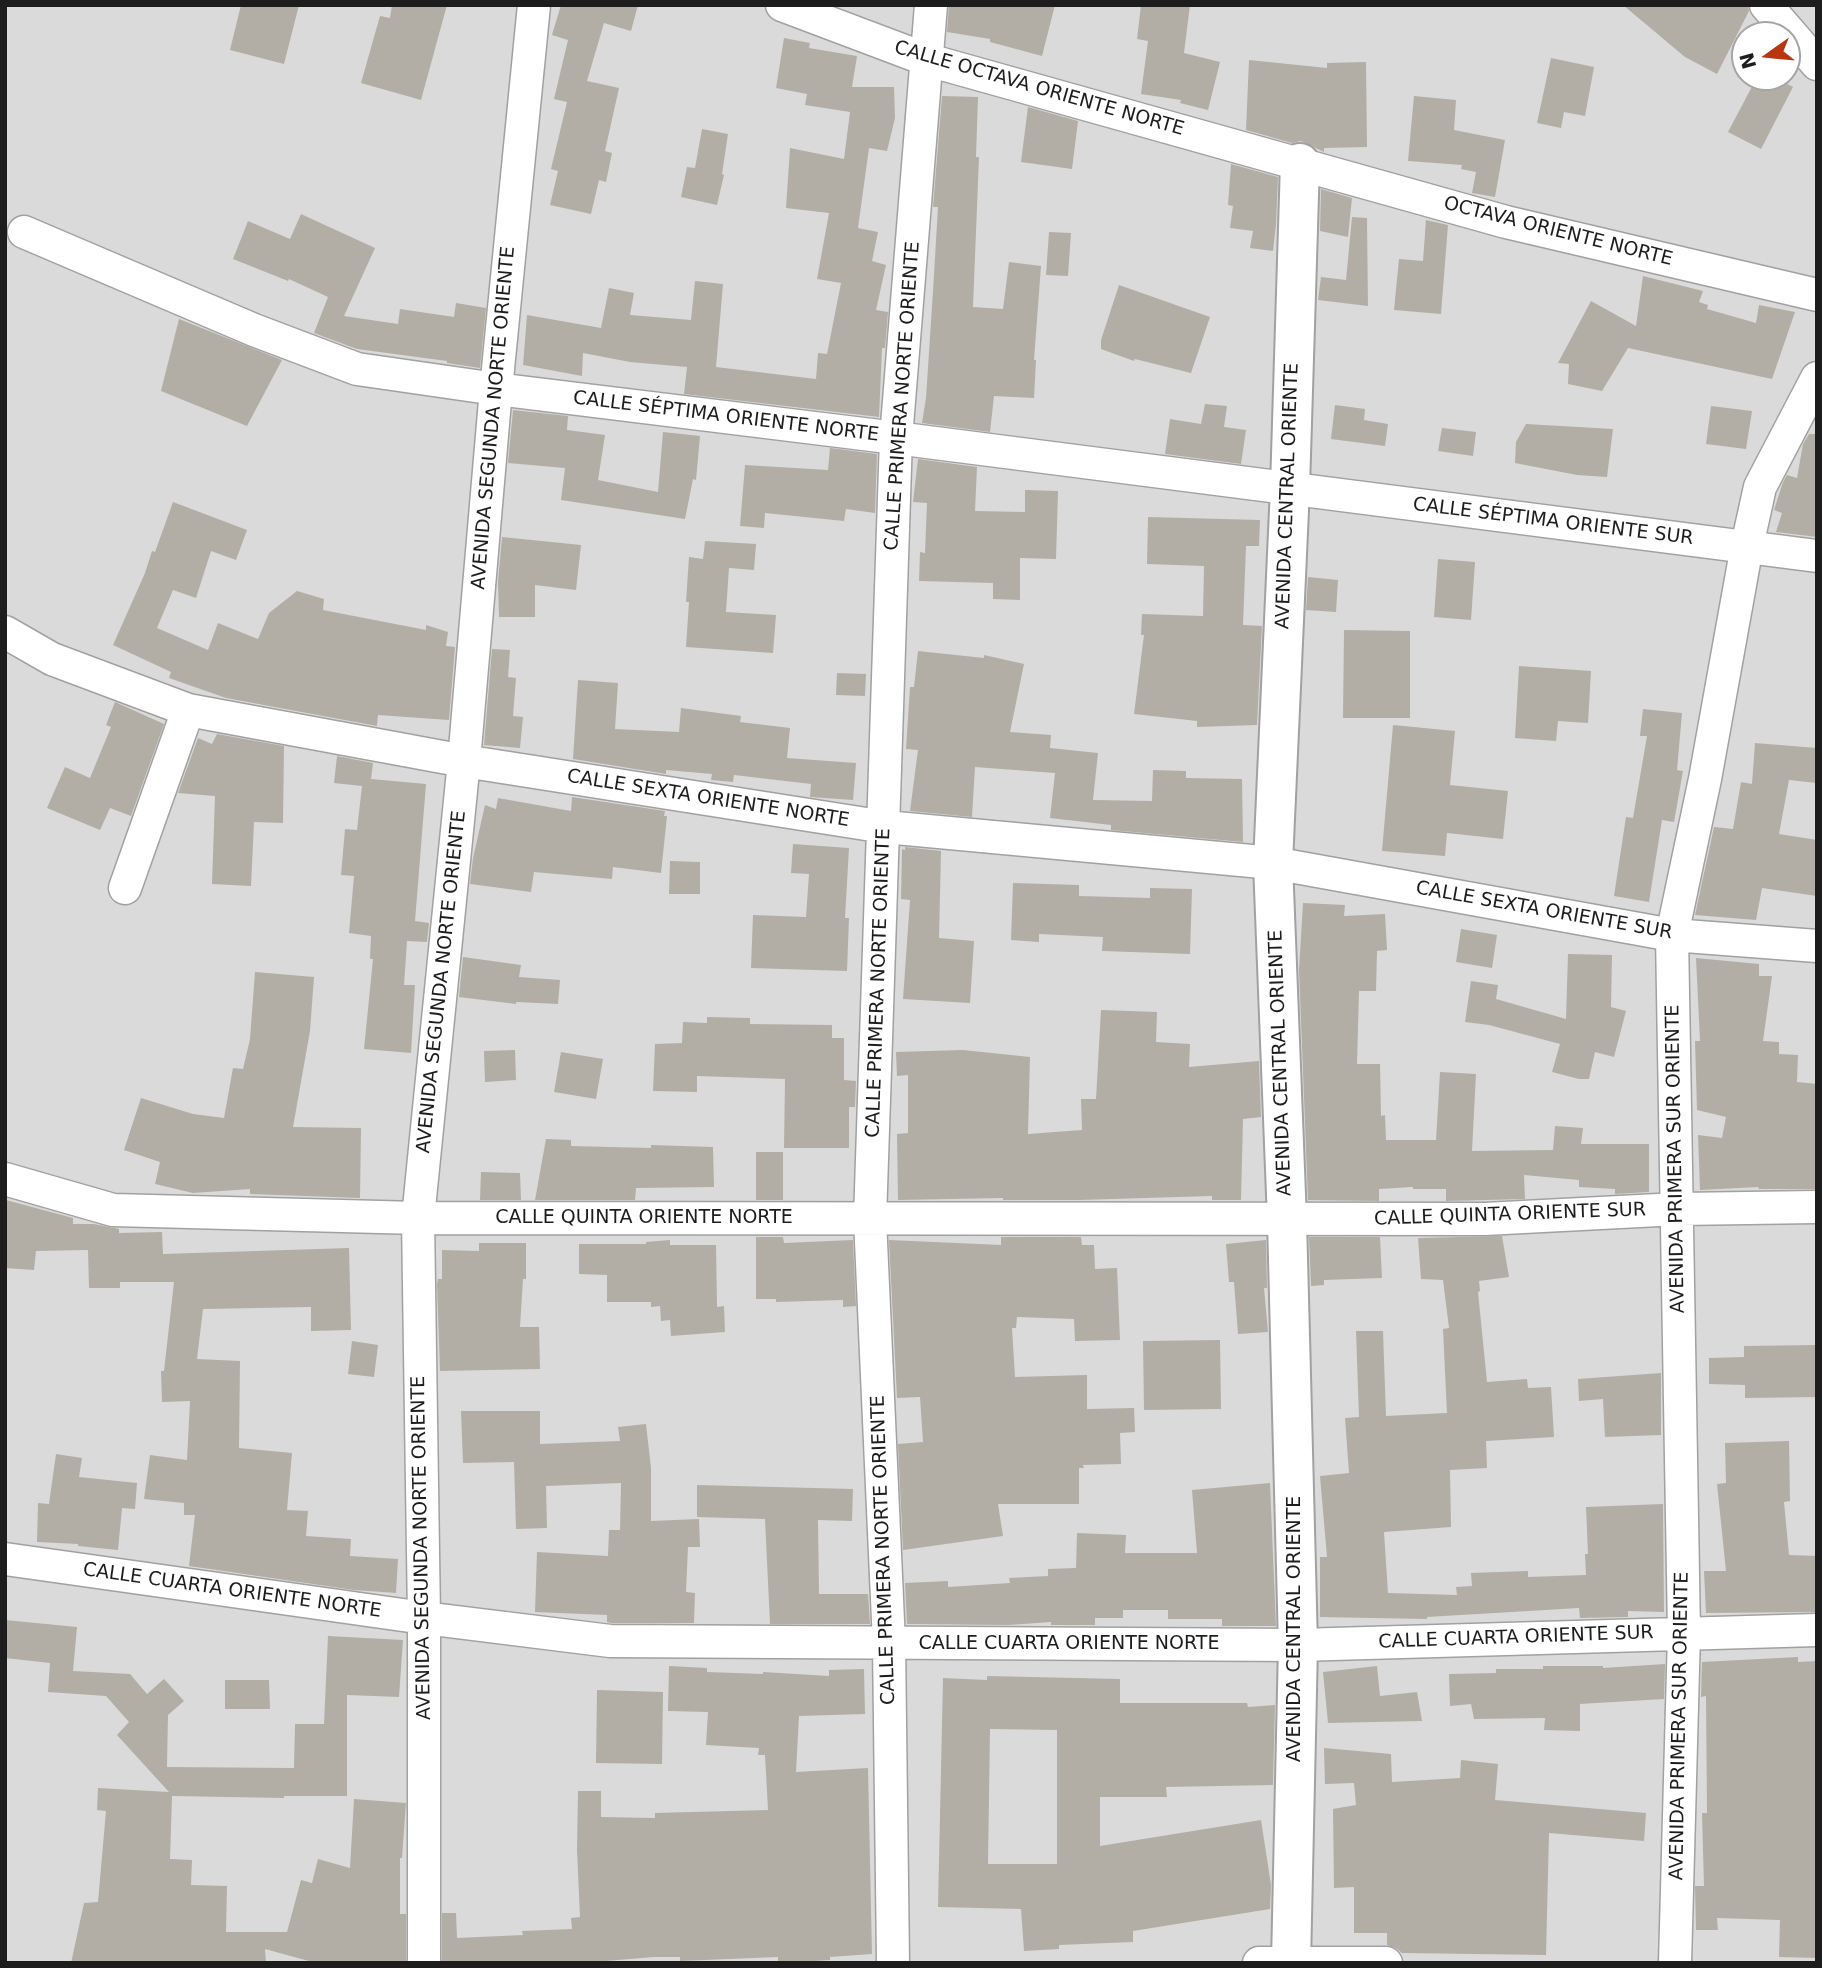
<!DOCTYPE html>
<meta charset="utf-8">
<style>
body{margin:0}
#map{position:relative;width:1822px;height:1968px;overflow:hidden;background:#edece3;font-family:"DejaVu Sans",sans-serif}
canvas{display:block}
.frame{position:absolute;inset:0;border:7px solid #1d1d1d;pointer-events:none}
.north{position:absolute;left:1731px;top:21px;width:70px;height:70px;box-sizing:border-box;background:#fff;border:2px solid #a5a5a5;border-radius:50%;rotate:255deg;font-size:19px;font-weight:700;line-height:28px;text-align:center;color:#1d1d1d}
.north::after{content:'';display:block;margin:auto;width:24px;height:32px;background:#b83711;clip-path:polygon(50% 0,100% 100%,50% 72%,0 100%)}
</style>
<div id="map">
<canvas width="1822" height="1968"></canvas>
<div class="frame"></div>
<div class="north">N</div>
</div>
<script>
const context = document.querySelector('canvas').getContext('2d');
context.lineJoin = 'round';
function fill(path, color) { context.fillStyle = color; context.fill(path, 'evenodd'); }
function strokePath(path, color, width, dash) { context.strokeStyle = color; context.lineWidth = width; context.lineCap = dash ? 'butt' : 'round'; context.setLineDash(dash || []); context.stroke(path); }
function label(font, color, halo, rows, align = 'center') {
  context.font = font + ' "DejaVu Sans",sans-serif'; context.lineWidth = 6; context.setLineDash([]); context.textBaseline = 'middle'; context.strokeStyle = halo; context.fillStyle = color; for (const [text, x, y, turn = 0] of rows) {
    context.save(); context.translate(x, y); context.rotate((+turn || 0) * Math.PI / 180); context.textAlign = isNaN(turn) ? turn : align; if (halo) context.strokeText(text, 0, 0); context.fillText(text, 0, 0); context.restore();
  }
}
fill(new Path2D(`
 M5 5H1817V1963H5ZM1745 35H1787V77H1745Z`), '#dbdada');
fill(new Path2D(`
 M241 5H299L284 64 230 50Z
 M392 5H447L421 100 361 83 380 16 390 18Z
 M561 5H638L631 31 604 23 587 81 619 88 605 151 612 153 606 182 599 180 591 214 550 205 558 171 551 169 567 102 554 99 568 40 552 35Z
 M949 5H1055L1042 56 990 42V39L947 32Z
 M1141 5H1190L1184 53 1220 62 1208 110 1180 103 1181 100 1141 94 1148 41 1137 39Z
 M1623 5H1748L1749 11 1717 74 1685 57Z
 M784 38 810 43 809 48 857 56 852 87H894L895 118 887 151 869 148 858 228 878 232 872 261 886 265 876 310 888 312 885 348H882L879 417 684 394 687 367 630 362 583 353 582 376 523 365 527 315 601 328 609 288 634 293 630 315 691 320 695 281 723 284 716 367 816 379 818 353 827 354 841 283 817 279 829 213 786 208 790 148 844 159 850 112 805 105 807 94 776 88Z
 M1551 58 1594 67 1585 116 1564 112 1561 128 1537 123Z
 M1249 60 1327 68V63L1366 62 1367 147 1324 148V152L1301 141 1292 143 1246 130Z
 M1757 77H1774L1793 87 1761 149 1728 132Z
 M942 96 978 97 976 157H979L973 307 1003 309 1009 262 1041 266 1034 360H1036L1034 398 994 396 990 432 922 423 926 398 933 291 938 207H933Z
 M1414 96 1456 100 1454 130 1505 140 1495 197 1472 193 1476 172 1461 169 1462 165 1408 161Z
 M1028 107 1078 121 1072 169 1021 162Z
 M702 129 728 134 722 174 724 175 717 205 681 197 687 167 695 168Z
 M1231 164 1278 177 1276 224 1273 251 1250 248 1253 231 1230 228 1233 206 1228 205Z
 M1321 189 1352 198 1348 237 1320 231Z
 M301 214 375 248 344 316 398 324 400 309 454 317 456 303 486 308 480 368 447 363V361L357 349 314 333 328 297 289 279 288 281 233 259 248 221 290 239Z
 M1352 217 1367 218 1368 306 1318 300 1321 277 1346 280Z
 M1426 220 1448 225 1441 314 1394 310 1399 259 1423 261Z
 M1049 232 1071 233 1068 276 1046 275Z
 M1643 276 1703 291 1699 302 1708 305 1707 309 1756 323 1759 305 1795 312 1772 379 1628 348 1602 391 1568 384 1569 364 1558 363 1591 301 1636 326Z
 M1119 285 1210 317 1191 373 1135 359 1134 361 1101 349V340Z
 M179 319 282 360 247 426 161 391Z
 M1205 404 1227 406 1224 427 1246 430 1241 464 1165 454 1170 419 1201 424Z
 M1335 405 1365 409 1364 420 1388 424 1385 446 1331 439Z
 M1711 406 1752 411 1746 449 1706 444Z
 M513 410 568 416 567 430 605 435 598 480 658 492 663 432 700 436 696 480 693 479 685 519 561 500 565 468 508 463Z
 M1526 424 1613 429 1607 477 1577 475 1515 463 1516 442Z
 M1442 428 1476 432 1473 456 1438 451Z
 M1809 434H1817V537L1776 532 1782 513 1774 510 1783 482 1787 475 1797 478 1803 444Z
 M830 448 877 454 875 513 846 509 844 521 765 513 764 528 740 526 745 465 828 470Z
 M918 459 977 467 975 511 1025 512V490L1058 491 1056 559 1020 558V600L993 599V583L919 581 920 552 925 553 927 503 913 502Z
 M173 502 247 530 236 560 211 551 196 598 173 590 157 628 208 650 218 623 258 639 269 613 297 591 324 599 323 610 426 630V625L448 632 446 646 455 647 449 720 378 715 377 726 226 698 169 678 171 672 113 645 145 573 152 551 155 552Z
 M1148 517 1260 520 1259 546H1246L1243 625 1262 626 1257 725 1197 727V721L1134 714 1144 635H1141L1142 614 1203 616 1204 566 1147 564Z
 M502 537 581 545 576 590 535 585V617H499L498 581Z
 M705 541 756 544 754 570 729 568 726 612 776 615 773 653 686 647 689 602H686L689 557 703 559Z
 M1438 559 1475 562 1471 620 1434 617Z
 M1308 577 1338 580 1336 612 1306 610Z
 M1344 630 1410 631V718H1343Z
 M492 649 510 650 508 677 516 678 513 716 523 717 520 748 484 745Z
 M918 651 984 658V655L1024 664 1010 732 1051 735 1050 748 1098 753 1093 800 1152 801 1153 770 1186 771V778L1242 779 1243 842 1111 830V825L1050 818 1055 773 975 767 972 817 910 811 918 750 906 749 910 687H914Z
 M1519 666 1591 671 1588 723 1558 721 1556 741 1515 738Z
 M837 673 866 674 865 696 836 695Z
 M578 680 618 683 615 729 679 732 681 708 741 716 740 722 790 728 787 758 856 763 853 800 810 797 811 784 734 775 733 782 711 780 712 774 666 770V774L573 759Z
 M115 702 164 724 131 816 110 808 100 830 47 808 65 767 90 778 111 727 106 725Z
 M1643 709 1682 713 1677 770 1683 771 1674 822 1662 820 1649 902 1614 896 1626 817 1633 818 1647 736H1640Z
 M1393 725 1455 731 1450 785 1508 791 1503 839 1447 833 1445 856 1382 851Z
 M217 734 284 746 283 823 254 822 251 886 212 884 215 796 178 793 198 738 212 744Z
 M1755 743 1817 748V783L1789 780 1779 834 1817 840V896L1762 888 1756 920 1695 915 1714 827 1733 829 1741 782 1752 784Z
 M337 756 373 763 371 779 426 784 415 921 429 923 427 942 407 941 404 985H415L411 1053 364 1049 373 959H370L371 936 349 933 354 876 341 875 345 829 357 830 362 786 334 783Z
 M572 797 665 811 664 816H667L661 873 613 867 612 879 534 872 531 892 470 884 473 858 485 805 496 809 498 798 571 811Z
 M793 844 849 848 845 918H849L847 971 751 968 753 915 806 917 809 874 791 873Z
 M905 847 941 851 939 938 974 941 970 1003 903 999 910 900 901 899 902 849 905 850Z
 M670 861 700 862V894H669Z
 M1013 883 1079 885V896L1150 898V888L1192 889 1190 954 1102 951 1103 937 1039 934V942L1011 940Z
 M1303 903 1345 905 1344 916 1385 914 1387 950 1377 951 1376 991H1359L1357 1064H1380L1381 1116 1385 1115 1386 1140H1436L1440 1072 1476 1074 1472 1151 1553 1150 1555 1126 1583 1128 1581 1144H1649V1192L1615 1194V1189L1579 1187V1180L1524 1175 1525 1199 1446 1201V1189H1413V1187L1379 1189V1201L1308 1200 1299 970Z
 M1461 929 1497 935 1492 968 1456 962Z
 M1568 954 1612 955 1611 1007 1626 1011 1614 1057 1595 1052 1589 1079H1579L1552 1072 1560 1044 1489 1025 1465 1022 1471 981 1498 985 1496 999 1566 1019Z
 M463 957 521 965 519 977 560 980 558 1004 516 1002V1004L459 997Z
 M1696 958 1759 964V976H1772L1763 1041 1779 1042V1054L1798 1055 1797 1082 1817 1084V1189H1759L1758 1187 1700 1190 1698 1135 1722 1138 1726 1117 1697 1110 1695 1041H1700Z
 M255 972 314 977 310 1031 293 1127 361 1128 360 1198 250 1194V1189L193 1193 155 1184 160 1162 124 1150 141 1098 193 1114 224 1118 233 1068 243 1069 250 1039Z
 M1101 1010 1157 1012 1156 1042 1190 1044 1189 1067 1259 1061 1261 1117 1243 1119 1241 1200H1212V1196L1079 1200H1003V1198L898 1200 897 1134 908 1133V1075L897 1076 896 1052 963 1050 1030 1057 1028 1134 1082 1130 1081 1099H1096Z
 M707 1017 750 1018V1024L832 1025V1038H844V1080L856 1081 855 1107H849V1148H784L785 1079 697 1076V1092L653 1091 655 1044 682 1043 683 1022 707 1023Z
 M515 1050 516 1080 485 1082 484 1051Z
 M561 1052 603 1059 596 1099 554 1092Z
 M546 1139 571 1140V1146L651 1148V1145L713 1147 714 1187 636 1188 635 1200H535Z
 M756 1152H783V1200H756Z
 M481 1172 520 1173 521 1200H480Z
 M6 1200 73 1218V1224H94L119 1229V1233L162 1232 163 1254 349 1248 351 1330 311 1331V1307L203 1309 197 1359 240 1361 239 1448 292 1453 287 1510 308 1511 306 1536 351 1539 350 1556 398 1559 396 1593 354 1590 189 1566 195 1515H184V1503L144 1499 150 1455 187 1460 190 1401 162 1402 161 1371H164L174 1282H120V1288H89L88 1250 36 1251 34 1270 5 1268Z
 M1502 1236 1509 1277 1479 1281 1480 1291 1478 1292 1487 1382 1527 1379 1528 1388 1551 1387 1554 1437 1486 1441 1487 1468 1450 1470 1451 1527 1384 1532 1388 1593 1457 1595 1456 1587 1472 1586 1471 1573 1528 1571V1577L1586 1575 1585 1554H1588L1586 1507 1663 1504 1664 1612 1628 1611V1617L1580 1618 1579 1608 1427 1617V1619L1320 1617V1557H1327L1320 1476 1349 1473 1345 1418 1359 1417 1356 1331H1383L1386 1416 1447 1413 1443 1329 1449 1328 1443 1280 1421 1279 1418 1238Z
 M756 1237H783L784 1243 853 1240 856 1306 843 1307V1300L776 1302V1299H756Z
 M1001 1237H1081L1082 1245H1094L1095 1269 1117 1268 1120 1340 1075 1341 1074 1319 1017 1317 1016 1328H1012L1015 1377 1087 1375V1409L1134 1408 1135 1432 1120 1433 1121 1464 1083 1465 1084 1468H1079V1504H998L1003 1536 903 1550 898 1444 923 1442 920 1397 897 1398 889 1240 1001 1245Z
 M1309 1237H1380L1382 1278 1324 1280V1285L1311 1286Z
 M670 1240V1245H716L717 1307 724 1306 725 1332 671 1336 670 1320 661 1321 660 1306 651 1307V1302H607V1275L579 1274V1244H646V1242Z
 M1266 1240 1267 1288H1264L1268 1332 1238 1334 1234 1282H1229L1226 1244Z
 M479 1243H526V1279H523L520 1327H539L540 1369 440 1371 437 1285 438 1279H442V1250L479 1251Z
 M1220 1340 1221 1409 1144 1410 1143 1341Z
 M352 1341 378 1345 374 1377 348 1374Z
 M1817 1345V1397L1745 1398V1385L1709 1384V1358L1744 1357V1346Z
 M1661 1373V1435L1605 1437 1603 1399 1579 1401 1578 1379Z
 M461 1411H540V1444L620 1441 618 1427 646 1424 651 1468V1521L699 1519 700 1547H688L686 1592 695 1593 694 1623H611L607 1622V1615L535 1612 537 1552 608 1556 609 1530H620L621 1483 546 1486 547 1528 516 1529 514 1462 463 1463Z
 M1789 1441 1790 1501 1784 1502 1789 1555 1817 1556V1612L1706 1613 1704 1571H1726L1717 1484 1726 1483 1725 1443Z
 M56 1454 82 1458 79 1477 137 1483 135 1509 122 1508 118 1550 78 1546V1544L37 1542 38 1503 49 1504Z
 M1270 1483 1276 1626H1222V1619H1168V1610H1123V1618H1095V1625H1051V1622L1009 1625 907 1624 905 1583 948 1581V1587L1010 1583 1009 1578 1048 1576V1569L1076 1568 1077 1533 1126 1535 1125 1553H1197L1192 1490Z
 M697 1485 853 1489 852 1521 818 1520 819 1594H868L870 1624H770L765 1519 697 1517Z
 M5 1620 77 1627 73 1671 130 1674 147 1694 164 1679 184 1701 168 1715 167 1767 294 1768 295 1724H324L328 1636 403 1640 399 1697 347 1695V1796H284V1798L172 1796 170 1859 192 1860 191 1885 227 1886 226 1932H287L301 1880 312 1883 318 1859 350 1868 354 1799 406 1803 402 1858H400V1914H406V1963H316L265 1949 266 1963H71L84 1903 98 1902 106 1811 97 1810 98 1788 169 1792 117 1735 129 1722 106 1696 48 1692 50 1663 5 1658Z
 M1798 1657V1662L1817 1661V1958L1779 1957 1780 1920 1717 1918 1718 1930H1696L1695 1886H1704L1702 1813H1707L1706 1696 1701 1697 1702 1662Z
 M1665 1664 1664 1699 1580 1704V1731L1544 1730 1545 1718 1474 1719 1471 1704 1450 1706 1449 1674 1496 1673V1669H1543V1666H1603V1668Z
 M669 1666 707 1668V1672L763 1674V1672L829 1676V1670L864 1669 865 1714 799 1716 796 1772 868 1768 872 1954 830 1957V1960L784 1963H778V1957L680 1961V1957H654L582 1963H442V1913H456L457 1938 523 1935 522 1931 572 1929 571 1918 580 1917 577 1850 578 1791H601V1817L655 1818V1813L768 1810 765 1755H758L759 1748 706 1745 708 1712 668 1711Z
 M1377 1666 1380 1696 1417 1692 1422 1721 1328 1723 1323 1672Z
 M987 1676 1120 1679V1703H1247L1248 1707 1275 1705 1273 1785 1166 1787 1167 1797H1100V1846L1261 1820 1271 1885 1270 1909 1133 1931V1942L1059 1945V1949L1024 1951 1021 1909 938 1907 943 1678 987 1680ZM990 1729 1057 1730V1864H988Z
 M225 1680H269L270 1709H225Z
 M597 1690 663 1692 662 1764 596 1763Z
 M1324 1748 1391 1754 1392 1782 1460 1778 1461 1760 1498 1764 1495 1800 1646 1813 1644 1841 1549 1833 1546 1955 1402 1953 1396 1948 1387 1945V1933H1354V1887L1334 1888 1333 1809 1356 1805 1354 1783 1325 1784Z`), '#b2aea6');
const minor = new Path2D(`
 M782 5 928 60 1506 222 1817 295
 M1766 5 1817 64
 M24 232 254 330 357 369 496 389 896 438 1817 556
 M5 632 52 659 188 710 464 761 885 827 1273 863 1672 935 1817 946
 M125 888 188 710
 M5 1179 113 1210 418 1218 1485 1219 1678 1209 1817 1207
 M5 1559 424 1618 610 1641 1298 1645 1817 1630
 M424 1963V1618L418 1218 464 761 496 389 534 5
 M893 1963 889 1643 870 1219 896 438 931 5
 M1259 1963H1386
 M1675 1963 1684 1633 1672 935 1705 779 1747 546 1760 487 1817 378`);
const tertiary = new Path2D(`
 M1291 1963 1298 1645 1287 1220 1273 863 1290 488 1300 163`);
strokePath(minor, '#a1a1a1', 35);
strokePath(tertiary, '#a1a1a1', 42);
strokePath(minor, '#fff', 32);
strokePath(tertiary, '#fff', 38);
label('19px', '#1d1d1d', '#fff', [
 ["CALLE OCTAVA ORIENTE NORTE",1039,89,16],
 ["OCTAVA ORIENTE NORTE",1558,232,14],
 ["CALLE PRIMERA NORTE ORIENTE",903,396,-86],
 ["CALLE SÉPTIMA ORIENTE NORTE",726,417,7],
 ["AVENIDA SEGUNDA NORTE ORIENTE",494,418,-85],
 ["AVENIDA CENTRAL ORIENTE",1288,496,-88],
 ["CALLE SÉPTIMA ORIENTE SUR",1553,522,7],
 ["CALLE SEXTA ORIENTE NORTE",708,799,9],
 ["CALLE SEXTA ORIENTE SUR",1544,911,10],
 ["AVENIDA SEGUNDA NORTE ORIENTE",442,982,-84],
 ["CALLE PRIMERA NORTE ORIENTE",879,983,-88],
 ["AVENIDA CENTRAL ORIENTE",1281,1063,-92],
 ["AVENIDA PRIMERA SUR ORIENTE",1676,1159,-91],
 ["CALLE QUINTA ORIENTE SUR",1510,1215,-2],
 ["CALLE QUINTA ORIENTE NORTE",644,1218],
 ["AVENIDA SEGUNDA NORTE ORIENTE",422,1548,-91],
 ["CALLE PRIMERA NORTE ORIENTE",884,1550,-92],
 ["CALLE CUARTA ORIENTE NORTE",232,1591,8],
 ["AVENIDA CENTRAL ORIENTE",1295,1629,-90],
 ["CALLE CUARTA ORIENTE SUR",1516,1638,-2],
 ["CALLE CUARTA ORIENTE NORTE",1069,1644],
 ["AVENIDA PRIMERA SUR ORIENTE",1680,1726,-89]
]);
</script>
